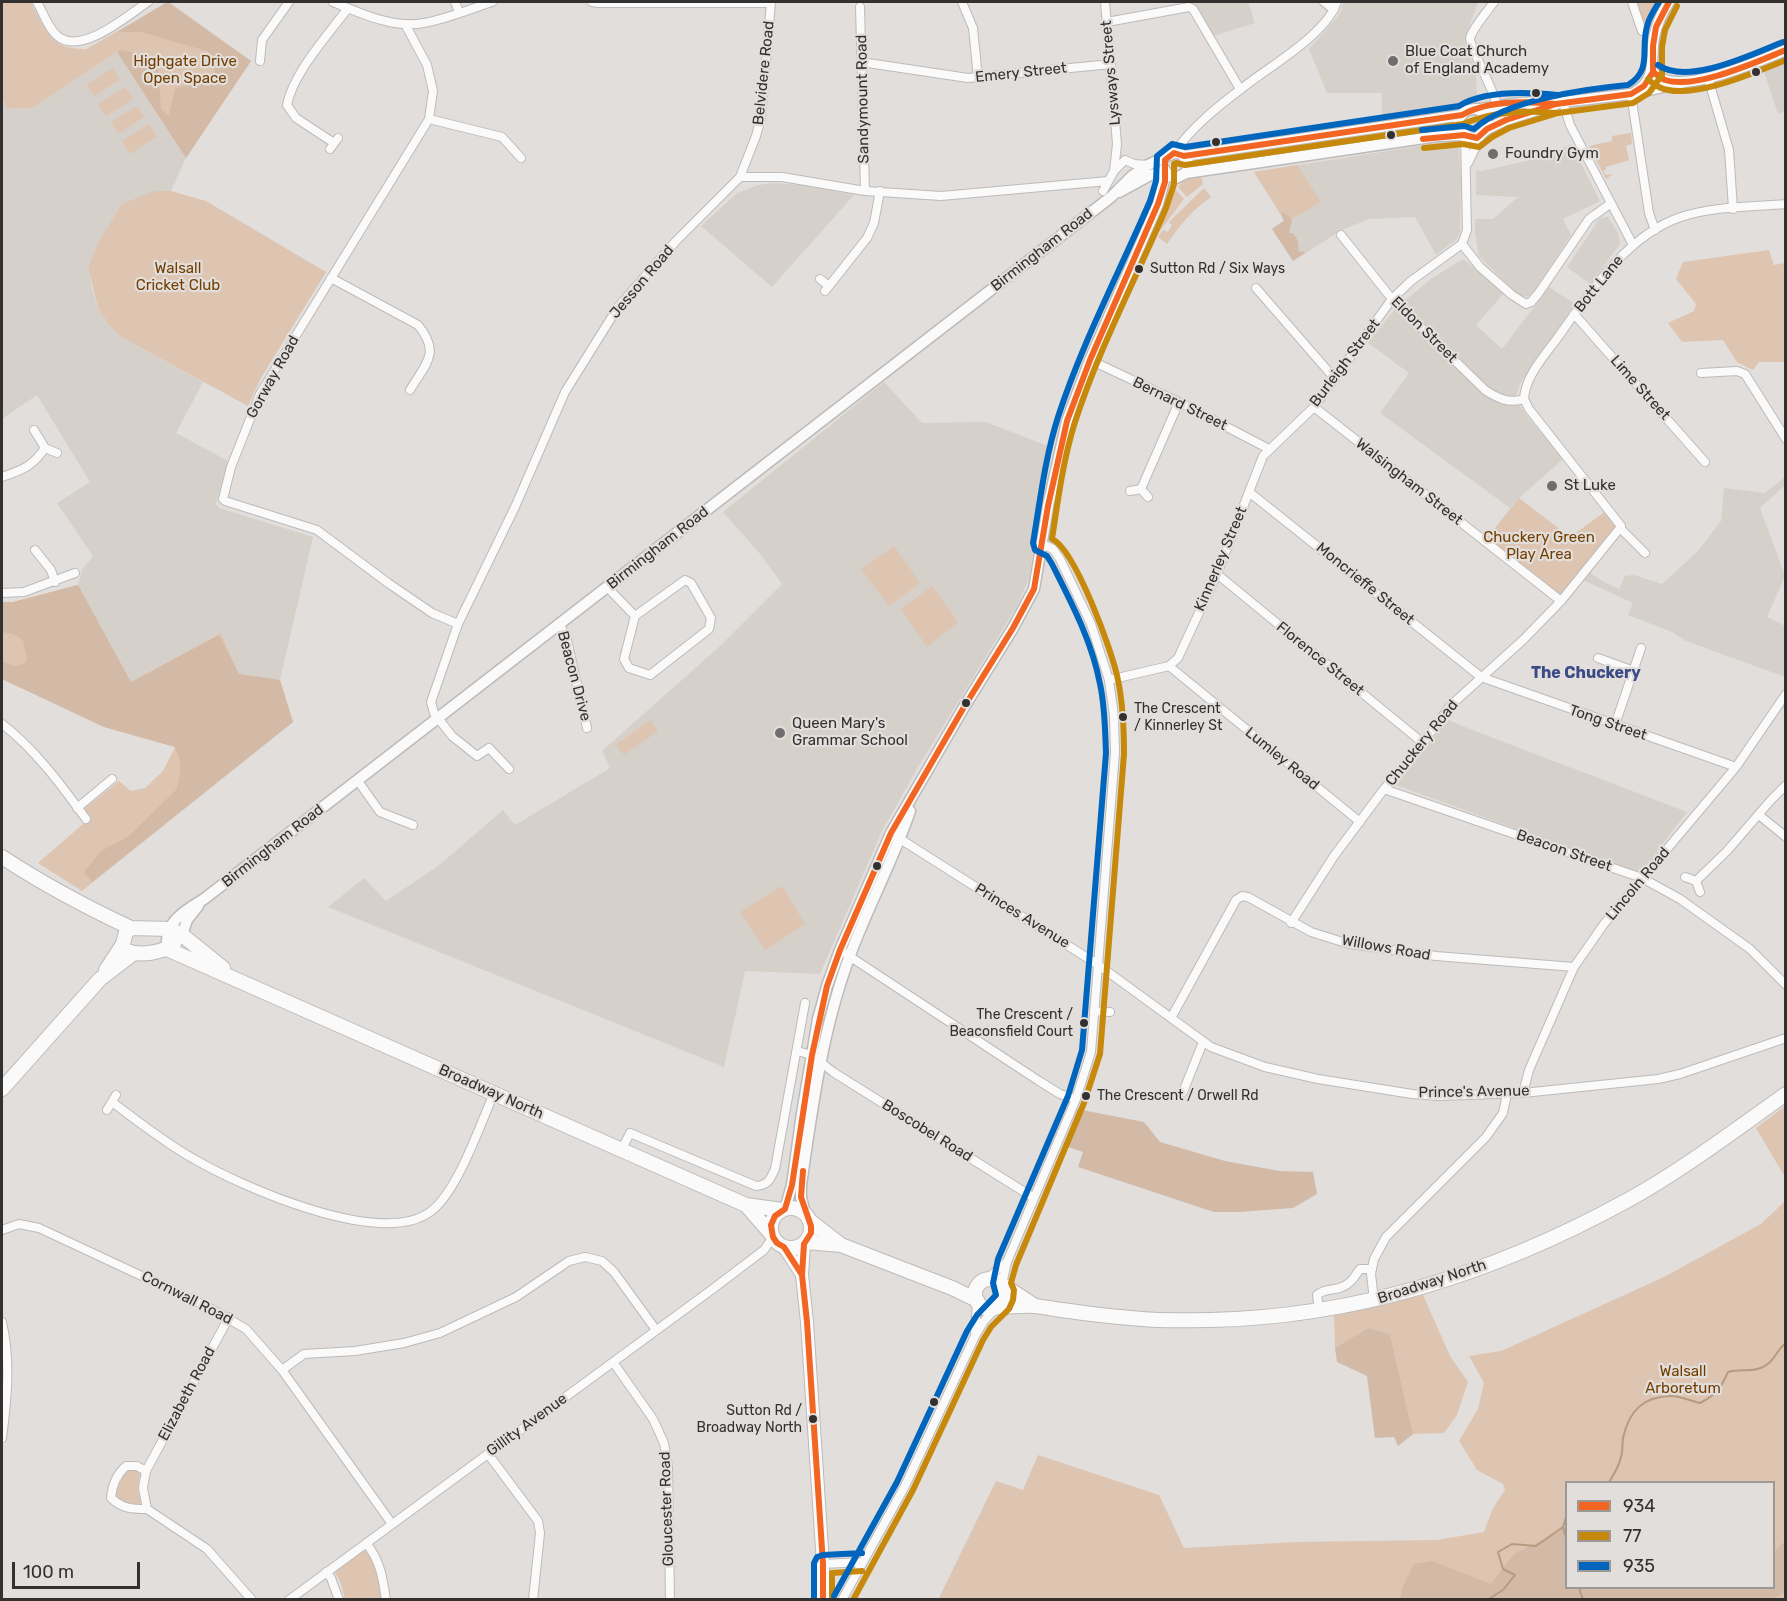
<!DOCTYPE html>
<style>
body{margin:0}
#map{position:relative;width:1787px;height:1601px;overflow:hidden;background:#e1dedc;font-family:Rubik,sans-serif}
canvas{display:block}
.frame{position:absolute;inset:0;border:3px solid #333130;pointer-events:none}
.legend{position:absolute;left:1565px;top:1481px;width:210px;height:108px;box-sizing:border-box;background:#e2dedb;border:2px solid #9c9997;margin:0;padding:8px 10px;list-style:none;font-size:18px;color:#333130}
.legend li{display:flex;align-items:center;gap:12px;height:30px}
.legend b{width:30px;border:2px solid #9c9997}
.scale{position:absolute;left:12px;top:1562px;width:128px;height:27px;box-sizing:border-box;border:3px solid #333130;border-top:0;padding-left:8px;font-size:18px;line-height:21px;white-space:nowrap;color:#333130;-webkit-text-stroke:4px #e2dedb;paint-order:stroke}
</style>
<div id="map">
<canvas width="1787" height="1601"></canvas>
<div class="frame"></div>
<ul class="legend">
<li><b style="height:8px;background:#f26522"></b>934</li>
<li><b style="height:8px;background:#c6890c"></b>77</li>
<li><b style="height:8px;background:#0065bd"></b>935</li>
</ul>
<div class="scale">100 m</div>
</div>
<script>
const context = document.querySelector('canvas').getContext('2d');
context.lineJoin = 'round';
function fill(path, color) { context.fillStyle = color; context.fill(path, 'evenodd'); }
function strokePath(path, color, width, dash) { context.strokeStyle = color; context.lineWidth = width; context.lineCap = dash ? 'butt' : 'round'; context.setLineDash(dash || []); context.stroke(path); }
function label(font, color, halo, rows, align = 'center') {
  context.font = font + ' Rubik,sans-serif'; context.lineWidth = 4.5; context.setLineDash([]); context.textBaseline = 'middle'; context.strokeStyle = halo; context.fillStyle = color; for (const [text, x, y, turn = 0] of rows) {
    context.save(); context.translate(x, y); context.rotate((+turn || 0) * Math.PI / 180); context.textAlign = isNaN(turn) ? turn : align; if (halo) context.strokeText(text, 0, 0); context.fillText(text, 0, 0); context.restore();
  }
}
fill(new Path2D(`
 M1193 2H1248L1255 23 1213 36Z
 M1344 2H1478L1464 40 1476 73 1477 103 1382 122V93H1327L1309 49 1340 14Z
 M117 52 186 158 171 191H154L99 241 88 267 93 293 98 308 109 325 121 337 203 382 176 433 228 461 216 504 219 508 313 537 280 680 239 675 221 633 131 682 78 585 82 570 93 556 57 503 90 482 37 395 2 419V98L7 109 32 108Z
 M1785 60V111L1778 114 1763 69Z
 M1458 140 1461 178 1460 231 1457 239 1436 255 1415 217 1369 219 1342 230 1293 261 1272 229 1284 220 1254 172Z
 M1571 144 1600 201 1563 219 1571 235 1531 296 1520 297 1479 256 1475 233V219H1493L1518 197 1476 195V170L1482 171 1543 157Z
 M775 183 809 186 854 195 772 287 701 226 737 193 758 185Z
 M1608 217 1618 233 1620 244 1590 284 1567 267 1600 218Z
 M1463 259 1505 292 1476 325 1502 349 1549 287 1575 304 1520 384 1515 398 1527 416 1563 459 1519 498 1510 508 1380 413 1409 373 1368 343 1396 308 1432 278Z
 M884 382 922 423 986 422 1050 447 1029 578 1017 606 918 767 882 831 820 974 745 971 724 1067 328 907 364 878 386 901 438 866 503 810 515 825 610 768 602 751 719 647 782 584 761 555 723 512Z
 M1785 477V485L1760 508 1785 576 1767 617 1785 626V677L1686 641 1672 632 1628 615 1633 603 1583 580 1589 572 1602 581 1619 589 1625 576 1634 575 1662 584 1698 551 1721 521 1724 488 1765 493Z
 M1446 719 1470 729 1687 812 1640 874 1396 785 1437 734Z`), '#d6d0ca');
fill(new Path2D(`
 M2 2H31C45 29 50 50 86 49L169 2 251 61 186 158 117 52 32 108 7 109 2 98Z
 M1635 2H1661L1651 20 1646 42Z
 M113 68 120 80 94 96 87 85Z
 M125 87 133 99 106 116 98 104Z
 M137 106 144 117 119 134 111 122Z
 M149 124 157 136 130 154 122 141Z
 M1631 133 1632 144 1626 146 1629 160 1606 167V170L1603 171 1606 175 1613 174 1606 179 1589 146 1612 141V136Z
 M1297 165 1321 202 1292 219 1285 221 1254 172Z
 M1201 176 1203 184 1187 197 1178 187 1183 181Z
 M1204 188 1211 197C1192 210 1180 225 1167 244L1158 237 1163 230 1168 232 1172 225 1169 222Z
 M1175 189 1184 199 1160 231 1155 229Z
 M154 191H171L206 201 326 272 261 378 248 406 121 337 109 325 98 308 88 267 99 241 122 204Z
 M1769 250 1774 265 1785 263V362H1759L1753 370 1737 362 1723 340 1682 342 1668 323 1694 311 1696 304 1676 279 1683 262Z
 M1519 498 1570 537 1606 511 1618 525 1561 598 1486 539Z
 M894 546 920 583 889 606 861 569Z
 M78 585 131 682 221 633 239 674 280 680 293 722 82 891 38 863 90 818 85 808 119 781 131 791 145 788 163 771 175 747 104 727 2 679V602H13Z
 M932 586 958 622 927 647 901 609Z
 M650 720 658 731 624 755 616 745Z
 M782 886 805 924 765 950 740 912Z
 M1785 1106V1177L1756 1128Z
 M1785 1201V1599L938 1600 996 1481 1023 1490 1038 1455 1159 1495 1184 1548 1296 1542 1437 1540 1484 1532 1493 1508 1505 1490 1503 1484 1477 1470 1459 1441 1478 1409 1484 1383 1469 1356 1501 1351 1664 1277 1761 1224ZM1566 1482H1774V1588H1566Z
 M1423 1295 1450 1356 1468 1382 1457 1415 1444 1433 1413 1434 1390 1334 1368 1328 1335 1348 1334 1315Z
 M136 1468 140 1473C140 1478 138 1482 138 1488 138 1496 143 1498 139 1507L131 1508 116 1497 114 1493 127 1469Z
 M360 1550 374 1554 385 1599H345L340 1581 335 1573 337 1568Z`), '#dec5b1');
fill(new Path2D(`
 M167 2 251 61 186 158 117 52 121 50 144 55 158 65 161 109 169 116 175 89C194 80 200 90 215 69V59L207 51 141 32H117Z
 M1283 212 1292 219 1289 233H1293L1298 241 1299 252 1304 251 1305 253 1293 261 1272 229 1284 221 1281 214Z
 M78 585 131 682 219 635 239 674 280 680 293 722 92 882 84 872 101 851 129 836 176 790C182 774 182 762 175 747L104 727 2 679V661L13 666 24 664 27 659 23 640 13 634 2 632V602H13Z
 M1077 1109 1144 1122 1160 1142 1225 1161 1280 1171 1313 1172 1317 1194 1293 1208 1239 1212H1214L1078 1167 1083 1152 1065 1146Z
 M1368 1328 1390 1334 1413 1434 1398 1446 1394 1437 1375 1438 1367 1376 1337 1362 1335 1348Z
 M1566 1525V1588H1774V1552L1785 1541V1592L1771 1600 1400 1599 1402 1588 1414 1564 1432 1561 1491 1584 1514 1554 1556 1533Z`), '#d3baa7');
strokePath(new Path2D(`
 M1609 1482C1614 1474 1619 1467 1621 1457 1623 1451 1622 1444 1623 1438 1629 1411 1643 1396 1672 1396 1680 1396 1691 1401 1700 1403 1717 1394 1720 1390 1728 1372 1742 1368 1758 1374 1770 1362 1776 1356 1779 1348 1786 1343
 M1563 1527 1566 1538
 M1579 1588 1583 1600
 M1487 1600 1503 1590 1515 1575 1503 1569 1498 1552 1512 1544 1536 1546 1563 1527 1566 1517`), '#b79a82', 2);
const minor = new Path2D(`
 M37 2C43 12 49 31 60 38 85 53 128 15 148 2
 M333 2C360 13 394 29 424 23 447 19 470 9 492 2
 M455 2 459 12
 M592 2 598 3H771
 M962 2 973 28 978 78
 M1105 2 1117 144 1114 171
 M1324 2 1334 10
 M1494 2C1487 12 1474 26 1470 38 1469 45 1494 91 1497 105
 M1632 2 1642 31
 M860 7 865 191
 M1107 22 1189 7 1193 9 1240 89
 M405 24 427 65 433 91 429 119 260 394 231 467 223 499 225 501 317 530 388 583 432 613 458 624
 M260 61 262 40 289 2
 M861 62 968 78 1111 64
 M1708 78 1729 150 1733 209
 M1631 94 1649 213 1655 230
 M1563 102 1570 125 1633 245
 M429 119 502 137 521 158
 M334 143 296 118 287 105C293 73 328 35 348 8
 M330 149 338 138
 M1174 153C1191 128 1217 107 1241 89 1268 67 1326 35 1337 2
 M1468 163 1481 136
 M740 177H782L865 191 941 196 1108 181
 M1103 191 1114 171 1125 160 1134 164 1148 165
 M1341 235 1392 299 1485 390C1497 398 1509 404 1524 399
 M1462 244 1480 267 1512 295 1526 304 1531 302 1538 294 1589 219 1610 204
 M331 278 418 325C441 353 426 363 410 390
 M820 279 829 286
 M1256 288 1335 379
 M825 291 867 238 874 223 880 191
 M1574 314 1705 462
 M1090 360 1179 402 1269 449
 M1701 373 1737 371 1745 374 1786 439
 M1524 399C1525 375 1548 352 1561 333 1591 290 1629 234 1681 217 1714 206 1752 207 1786 204
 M1524 399 1529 409 1621 526 1620 528 1645 553
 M1314 407 1561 601
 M34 430 45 448 57 453
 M2 477C22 470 32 467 45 448
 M1141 489 1179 402
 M1130 491 1141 489 1148 497
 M1249 492 1481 677 1736 767
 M35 550 51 570 55 582
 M1217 574 1423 743
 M607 587 635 616 685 580 691 583 711 618 709 629 650 675 629 668 624 659 635 616
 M2 593 24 592 75 573
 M560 624 567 640 587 728
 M1598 658 1634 671
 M1169 666 1360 822
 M1109 680 1169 666 1178 658 1217 574 1263 456 1314 407 1392 299 1411 281 1462 244 1467 230 1465 136
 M2 724C35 749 62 786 86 819
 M1615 725 1641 648
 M509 769 489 748 477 756 452 736 434 713 431 702 458 624 515 507 565 392 618 307 676 241 740 177 756 136 761 118 771 2
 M358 781 380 812 413 825
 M1384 789 1642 878 1680 899 1750 949 1786 985
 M77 808 112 779
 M1759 815 1786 837
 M897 837 1097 964 1211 1047 1265 1067 1318 1079 1412 1094 1438 1096 1523 1093 1658 1079 1680 1074 1786 1038
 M1685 877 1696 881 1700 892
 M1696 881 1727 851 1771 800 1786 785
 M1291 923 1334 856 1384 789 1423 743 1450 706 1523 640 1561 601 1620 528
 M840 950 1039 1081 1060 1094 1076 1099
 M1094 1011 1110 1012
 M1171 1018 1236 900 1242 896 1248 897 1311 932 1349 944 1436 956 1574 967
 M797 1051 812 1055 833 1072 1034 1198
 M1183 1092 1203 1042
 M1523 1093 1529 1070 1574 967 1604 924 1736 767 1786 694
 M112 1102C139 1122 165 1143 194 1159 242 1187 380 1248 430 1212 457 1193 480 1125 494 1093
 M107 1110 116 1095
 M622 1149 630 1133 756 1186C769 1185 770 1179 775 1169L805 1003
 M2 1230 19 1224 39 1228 208 1307 246 1329 282 1370 392 1524
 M985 1280 1007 1262
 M1002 1284 1007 1262 1076 1099 1091 1052 1115 753 1114 716 1109 680 1091 624 1060 559 1053 549 1042 544
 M1374 1300 1371 1274 1374 1259 1386 1237 1486 1137 1503 1113 1507 1094
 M1319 1310 1317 1295C1325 1288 1333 1291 1342 1287 1351 1284 1355 1276 1360 1269H1372
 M229 1317 146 1471 143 1488 147 1509 207 1549 252 1600
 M2 1322C11 1361 7 1399 2 1438
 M975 1332 977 1302
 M613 1362 653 1419 664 1443 668 1467 670 1600
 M282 1370 304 1354 355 1351 404 1343 440 1333 516 1297 569 1261 585 1257 602 1261 614 1272 656 1330
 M488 1454 538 1521 540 1533 533 1600
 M146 1471 137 1466H126C116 1475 112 1485 111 1498 123 1509 132 1509 147 1509
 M366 1543C380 1560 383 1578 386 1600
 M823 1564 862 1562
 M326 1572 331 1578 339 1600
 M289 1600 714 1288 764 1250 773 1237
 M842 1600 905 1486 975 1336 984 1321 996 1308`);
const tertiary = new Path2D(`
 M1653 72C1673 100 1759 61 1786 50
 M1635 92C1658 79 1650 59 1654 37 1657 24 1662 12 1669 2
 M1478 109 1486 117 1487 129 1477 138C1462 140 1450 120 1466 111 1471 108 1475 109 1480 109 1504 106 1527 100 1551 103
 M1487 129 1506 120 1563 102 1631 94 1685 82
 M1184 156 1462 115
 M1164 169 1169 176 1176 178 1186 173 1438 136 1464 135
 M1119 192 1150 175 1165 171
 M182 935 187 920 198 906
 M167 949C164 922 184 911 204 899L1111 197 1132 176 1148 165 1174 153H1180L1187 160 1189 165 1186 173
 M785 1209 792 1185 802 1113 818 1019 827 986 840 950 891 833 964 707 1013 628 1034 589 1048 506 1067 421 1090 360 1158 204 1166 173
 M805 1214 801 1197V1185C812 1109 822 1031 849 958 867 908 893 861 910 811`);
const secondary = new Path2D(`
 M804 1244 802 1275 807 1322 823 1564V1600
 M784 1247 802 1275`);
const trunk = new Path2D(`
 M2 857C43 884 86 907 131 928
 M167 949 746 1205 782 1210
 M127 951C140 956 162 953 174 944
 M106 970 123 944 126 932 131 928 170 929 182 935 223 968
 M2 1089 100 979 134 953
 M746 1205 772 1235
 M771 1228a20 20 0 1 1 40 0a20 20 0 1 1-40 0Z
 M809 1220 841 1245 952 1288 977 1300
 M806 1242 841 1245
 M975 1294a15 15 0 1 1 30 0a15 15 0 1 1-30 0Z
 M1003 1285 1035 1306
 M998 1307C1010 1307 1022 1305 1034 1306 1046 1307 1058 1310 1070 1311 1094 1315 1118 1317 1142 1319 1164 1321 1187 1320 1210 1320 1357 1317 1499 1271 1628 1200 1681 1171 1735 1130 1786 1094`);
strokePath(minor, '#bdbbba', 10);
strokePath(tertiary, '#bdbbba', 13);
strokePath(secondary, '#bdbbba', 14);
strokePath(trunk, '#bdbbba', 16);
strokePath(minor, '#fafafa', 8);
strokePath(tertiary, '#fafafa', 10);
strokePath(secondary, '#fafafa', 12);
strokePath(trunk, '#fafafa', 14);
strokePath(new Path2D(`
 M1653 72C1657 75 1661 78 1665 80 1695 90 1756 62 1786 50
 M1423 139 1464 135 1477 138 1487 129 1506 120 1556 104 1631 94 1644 86 1653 72V46L1656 27 1669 2
 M803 1171 801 1197 811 1226V1233L804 1244 802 1275 807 1322 823 1564V1600
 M802 1275 784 1247 777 1243 773 1237 771 1225 775 1216 785 1209 792 1185 812 1055 827 986 840 950 891 833 964 707 1013 628 1034 589 1048 506 1067 421 1090 360 1158 204 1165 182V160L1174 153 1184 156 1462 115C1488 100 1527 101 1556 104`), '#f26522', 6);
strokePath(new Path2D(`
 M1648 79C1651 82 1655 86 1659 87 1689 102 1756 72 1786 60
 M1424 148 1463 144 1479 147 1492 137 1509 128 1558 113 1633 103 1649 93 1662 75V47L1665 30 1677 6
 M832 1600V1573L862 1571
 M853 1600 913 1490 983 1340 991 1327 1009 1309 1013 1300 1014 1290 1011 1283 1016 1265 1084 1103 1100 1054 1124 754C1124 729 1123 704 1118 680 1113 653 1075 549 1052 539 1058 500 1063 460 1075 422 1099 348 1136 279 1166 208L1174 184V164L1176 163 1185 165 1463 124C1492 112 1524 110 1555 113`), '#c6890c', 6);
strokePath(new Path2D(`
 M1658 65C1688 86 1752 54 1783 42
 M1422 130 1464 126 1474 129C1506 100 1585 89 1628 85 1654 69 1639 48 1648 23 1650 16 1655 9 1659 2
 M834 1596 897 1482 967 1331 977 1315 996 1295 993 1283 998 1259 1068 1096 1082 1050 1106 753C1105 730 1105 706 1100 684 1092 641 1071 602 1052 564L1047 556 1035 550 1033 543C1040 501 1045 458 1058 417 1082 343 1119 273 1150 201L1156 181 1157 156 1172 144 1185 147 1459 106C1485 90 1527 92 1557 95
 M814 1600V1563L817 1557 823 1555 862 1553`), '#0065bd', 6);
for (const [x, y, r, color] of [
 [1393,61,6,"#706e6c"],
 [1756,72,5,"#333130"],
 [1536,93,5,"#333130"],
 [1391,135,5,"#333130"],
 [1216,142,5,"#333130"],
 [1493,154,6,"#706e6c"],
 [1139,269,5,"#333130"],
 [1552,486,6,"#706e6c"],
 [966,703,5,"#333130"],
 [1123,717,5,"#333130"],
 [780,733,6,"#706e6c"],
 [877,866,5,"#333130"],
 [1084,1023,5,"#333130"],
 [1086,1096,5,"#333130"],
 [934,1402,5,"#333130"],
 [813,1419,5,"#333130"]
]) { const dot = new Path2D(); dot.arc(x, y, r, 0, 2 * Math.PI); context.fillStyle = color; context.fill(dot); strokePath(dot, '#e2dedb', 2); }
label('14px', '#333130', '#e2dedb', [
 ["Sutton Rd / Six Ways",1150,269],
 ["The Crescent",1134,709],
 ["/ Kinnerley St",1134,726],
 ["The Crescent /",1073,1015,"right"],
 ["Beaconsfield Court",1073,1032,"right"],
 ["The Crescent / Orwell Rd",1097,1096],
 ["Sutton Rd /",802,1411,"right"],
 ["Broadway North",802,1428,"right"]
], 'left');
label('15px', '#333130', '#e2dedb', [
 ["Blue Coat Church",1405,52],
 ["of England Academy",1405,69],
 ["Foundry Gym",1505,154],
 ["St Luke",1564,486],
 ["Queen Mary's",792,724],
 ["Grammar School",792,741]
], 'left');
label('15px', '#733e00', '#e2dedb', [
 ["Highgate Drive",185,62],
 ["Open Space",185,79],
 ["Walsall",178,269],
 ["Cricket Club",178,286],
 ["Chuckery Green",1539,538],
 ["Play Area",1539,555],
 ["Walsall",1683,1372],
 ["Arboretum",1683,1389]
]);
label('15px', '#333130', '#e2dedb', [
 ["Belvidere Road",764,73,-84],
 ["Emery Street",1021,73,-6],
 ["Lysways Street",1111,73,-95],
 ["Sandymount Road",863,99,-91],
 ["Birmingham Road",1042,250,-38],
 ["Jesson Road",642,282,-50],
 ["Bott Lane",1599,284,-51],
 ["Eldon Street",1424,330,45],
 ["Burleigh Street",1345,363,-53],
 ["Gorway Road",273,377,-61],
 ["Lime Street",1640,388,48],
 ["Bernard Street",1180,404,26],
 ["Walsingham Street",1409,482,38],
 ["Birmingham Road",658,548,-38],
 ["Kinnerley Street",1221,559,-67],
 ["Moncrieffe Street",1365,584,39],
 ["Florence Street",1320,659,39],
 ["Beacon Drive",574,676,75],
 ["Tong Street",1608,723,19],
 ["Chuckery Road",1422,743,-51],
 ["Lumley Road",1282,759,39],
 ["Birmingham Road",273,846,-38],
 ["Beacon Street",1564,851,19],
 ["Lincoln Road",1638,884,-50],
 ["Princes Avenue",1022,916,32],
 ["Willows Road",1386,948,10],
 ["Broadway North",491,1092,24],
 ["Prince's Avenue",1474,1092,-1],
 ["Boscobel Road",927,1131,32],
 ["Broadway North",1432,1282,-18],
 ["Cornwall Road",187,1298,27],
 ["Elizabeth Road",187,1394,-62],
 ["Gillity Avenue",527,1425,-36],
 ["Gloucester Road",667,1509,-92]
]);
label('bold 16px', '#3b4b86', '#e2dedb', [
 ["The Chuckery",1586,673]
]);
</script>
